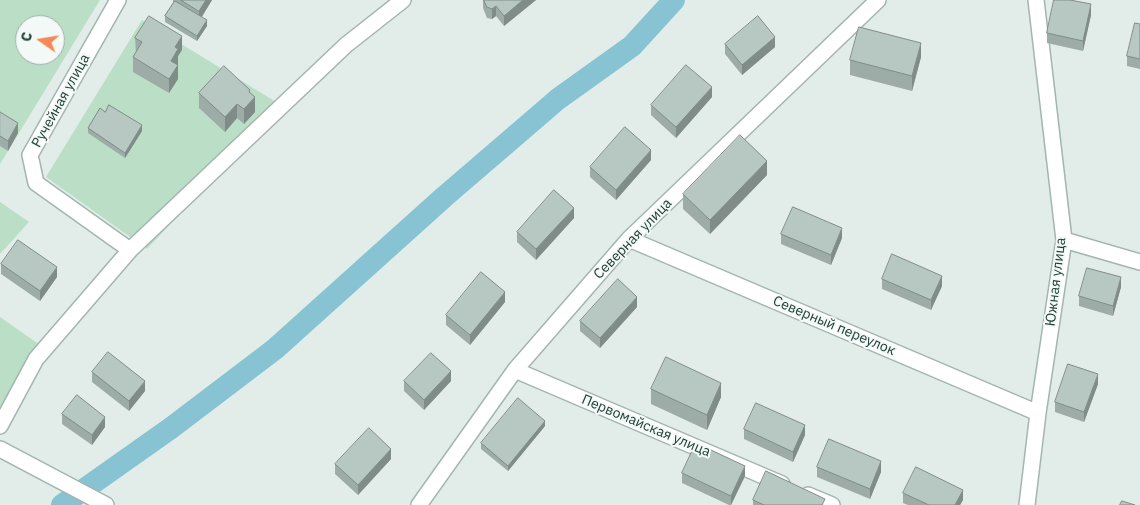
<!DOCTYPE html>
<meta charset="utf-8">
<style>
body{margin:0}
#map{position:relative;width:1140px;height:505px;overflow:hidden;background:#e2ede9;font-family:"IBM Plex Sans",sans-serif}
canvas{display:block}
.north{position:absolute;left:15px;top:15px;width:50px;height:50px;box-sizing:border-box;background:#f3f9f6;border:1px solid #9faeaa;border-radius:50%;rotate:283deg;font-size:14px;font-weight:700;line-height:20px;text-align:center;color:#213e38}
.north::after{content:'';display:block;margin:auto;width:18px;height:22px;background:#f68857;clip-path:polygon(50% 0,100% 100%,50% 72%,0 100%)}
</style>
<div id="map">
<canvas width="1140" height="505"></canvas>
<div class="north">С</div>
</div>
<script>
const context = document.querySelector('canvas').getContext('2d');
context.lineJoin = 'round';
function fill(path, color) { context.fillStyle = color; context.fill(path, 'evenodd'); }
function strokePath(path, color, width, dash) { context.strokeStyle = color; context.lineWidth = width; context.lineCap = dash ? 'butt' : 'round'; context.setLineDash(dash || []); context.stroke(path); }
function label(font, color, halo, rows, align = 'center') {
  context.font = font + ' "IBM Plex Sans",sans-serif'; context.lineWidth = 4; context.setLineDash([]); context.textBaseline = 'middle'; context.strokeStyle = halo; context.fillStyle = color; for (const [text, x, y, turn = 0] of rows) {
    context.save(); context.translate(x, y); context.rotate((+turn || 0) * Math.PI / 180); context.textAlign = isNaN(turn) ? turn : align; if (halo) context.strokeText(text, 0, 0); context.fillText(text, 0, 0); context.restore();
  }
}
fill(new Path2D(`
 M0 0H100L0 164ZM25 25H55V55H25Z
 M142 20 281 105 147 249 46 177Z
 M0 202 29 222 0 254Z
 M0 317 43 347 0 413Z`), '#badec6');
strokePath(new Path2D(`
 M62 505 171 428 275 349 444 197 558 99 632 46 674 0`), '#88c3d3', 22);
const minor = new Path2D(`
 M118 0 30 155 36 183 130 250
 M629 239 1038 413
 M1064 240 1140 262
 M515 370 782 484
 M0 426 36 359 130 250 346 45 403 0
 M0 449 106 505
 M808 495 832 505
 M419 505 515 370 629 239 878 0
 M1027 505 1038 413 1064 240 1036 0`);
strokePath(minor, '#a4b5b0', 18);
strokePath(minor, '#fff', 15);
fill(new Path2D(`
 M173 0H212L202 17 207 26 197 41 165 22V16L173 3Z
 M483 0H536L504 26 496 16 492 19 487 18 483 8Z
 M1091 15 1083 51 1047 43V33Z
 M1140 24V69L1127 66V56Z
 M135 38 182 50 178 56V79L169 93 133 72V57L136 53Z
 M725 44 775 47 742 75 725 54Z
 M921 57 912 91 850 75V60Z
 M199 93H250L255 112 244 124 237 118 225 132 199 108Z
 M712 97 676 138 651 115V105Z
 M0 112 18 133 8 151 0 146Z
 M88 128 142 131 125 158 88 133Z
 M651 160 616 200 590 177V167Z
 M767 175 710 234 683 209V194Z
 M574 218 536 260 517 242V232Z
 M781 234 842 238 831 265 781 244Z
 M1 264 57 277 40 301 1 274Z
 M882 279 942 286 931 310 882 289Z
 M1121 287 1113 316 1079 306V296Z
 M505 302 470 345 446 325V315Z
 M637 307 600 348 580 331V321Z
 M92 372 145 391 129 411 92 382Z
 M404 381H451L424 410 404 391Z
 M1098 384 1084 422 1055 412V402Z
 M651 389 721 397 707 430 651 404Z
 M62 414 105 427 92 445 62 424Z
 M545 426 508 471 481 449V443Z
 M744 429 805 435 793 462 744 439Z
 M391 459 358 495 335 474V464Z
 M817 467 881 472 870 499 817 477Z
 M682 473 745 476 731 505H729L682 483Z
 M903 493 963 500 960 505H908L903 503Z
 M753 500 825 505H753Z`), '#9daca7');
fill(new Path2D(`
 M206 0H212L199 21V11Z
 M523 0H536L504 26V16Z
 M1091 4V15L1083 51V41Z
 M496 6V16L492 19V9Z
 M207 20V26L197 41V36Z
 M182 36V50L178 56V79L169 93V79L171 61 175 47Z
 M775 37V47L742 75V65Z
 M921 43V57L912 91V76Z
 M712 87V97L676 138V127Z
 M250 90V103L255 97V112L244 124V109L249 92Z
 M237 104V118L225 132V117Z
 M18 123V133L8 151V141Z
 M142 125V131L125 158V153Z
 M651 150V160L616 200V190Z
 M767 161V175L710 234V220Z
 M574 208V218L536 260V249Z
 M842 228V238L831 265V255Z
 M57 267V277L40 301V291Z
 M942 276V286L931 310V300Z
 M1121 277V287L1113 316V306Z
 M505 292V302L470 345V335Z
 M637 297V307L600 348V338Z
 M451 371V381L424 410V400Z
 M1098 374V384L1084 422V412Z
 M145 381V391L129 411V401Z
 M721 383V397L707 430V415Z
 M105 417V427L92 445V435Z
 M545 421V426L508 471V466Z
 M805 425V435L793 462V452Z
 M391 449V459L358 495V485Z
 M881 461V472L870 499V489Z
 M745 466V476L731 505V496Z
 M963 490V500L960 505H955Z`), '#808c88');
const building = new Path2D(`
 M181 0H206L199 11Z
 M484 0H523L504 16 496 6 492 9 487 7Z
 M1054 0H1070L1091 4 1083 41 1047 33Z
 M175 1 207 20 197 36 165 16Z
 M149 16 182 36 175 47 178 49 171 61 178 65 169 79 133 57 142 42 135 38Z
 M758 16 775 37 742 65 725 44Z
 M1135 23 1140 24V59L1127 56Z
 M859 27 921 43 912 76 850 60Z
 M686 65 712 87 676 127 651 105Z
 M224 66 250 90 249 92 255 97 244 109 237 104 225 117 199 93Z
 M109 105 142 125 125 153 88 128 100 108 105 112Z
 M0 112 18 123 8 141 0 136Z
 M625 127 651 150 616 190 590 167Z
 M740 135 767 161 710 220 683 194Z
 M554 190 574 208 536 249 517 232Z
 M793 207 842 228 831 255 781 234Z
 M18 240 57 267 40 291 1 264Z
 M892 254 942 276 931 300 882 279Z
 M1087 268 1121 277 1113 306 1079 296Z
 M481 272 505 292 470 335 446 315Z
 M618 279 637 297 600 338 580 321Z
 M108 352 145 381 129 401 92 372Z
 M431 353 451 371 424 400 404 381Z
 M666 357 721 383 707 415 651 389Z
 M1068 364 1098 374 1084 412 1055 402Z
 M77 395 105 417 92 435 62 414Z
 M518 398 545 421 508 466 481 443Z
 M756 403 805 425 793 452 744 429Z
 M369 428 391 449 358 485 335 464Z
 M829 439 881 461 870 489 817 467Z
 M696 443 745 466 731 496 682 473Z
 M916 467 963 490 955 505H929L903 493Z
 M766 471 825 499 822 505H764L753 500Z
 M1122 501 1135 505H1120Z`);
fill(building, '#b7c8c2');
strokePath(building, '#808c88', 1);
label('14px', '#213e38', '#f3f9f6', [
 ["Ручейная улица",61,101,-61],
 ["Северная улица",633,239,-46],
 ["Южная улица",1056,282,-83],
 ["Северный переулок",834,326,23],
 ["Первомайская улица",646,426,23]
]);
</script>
